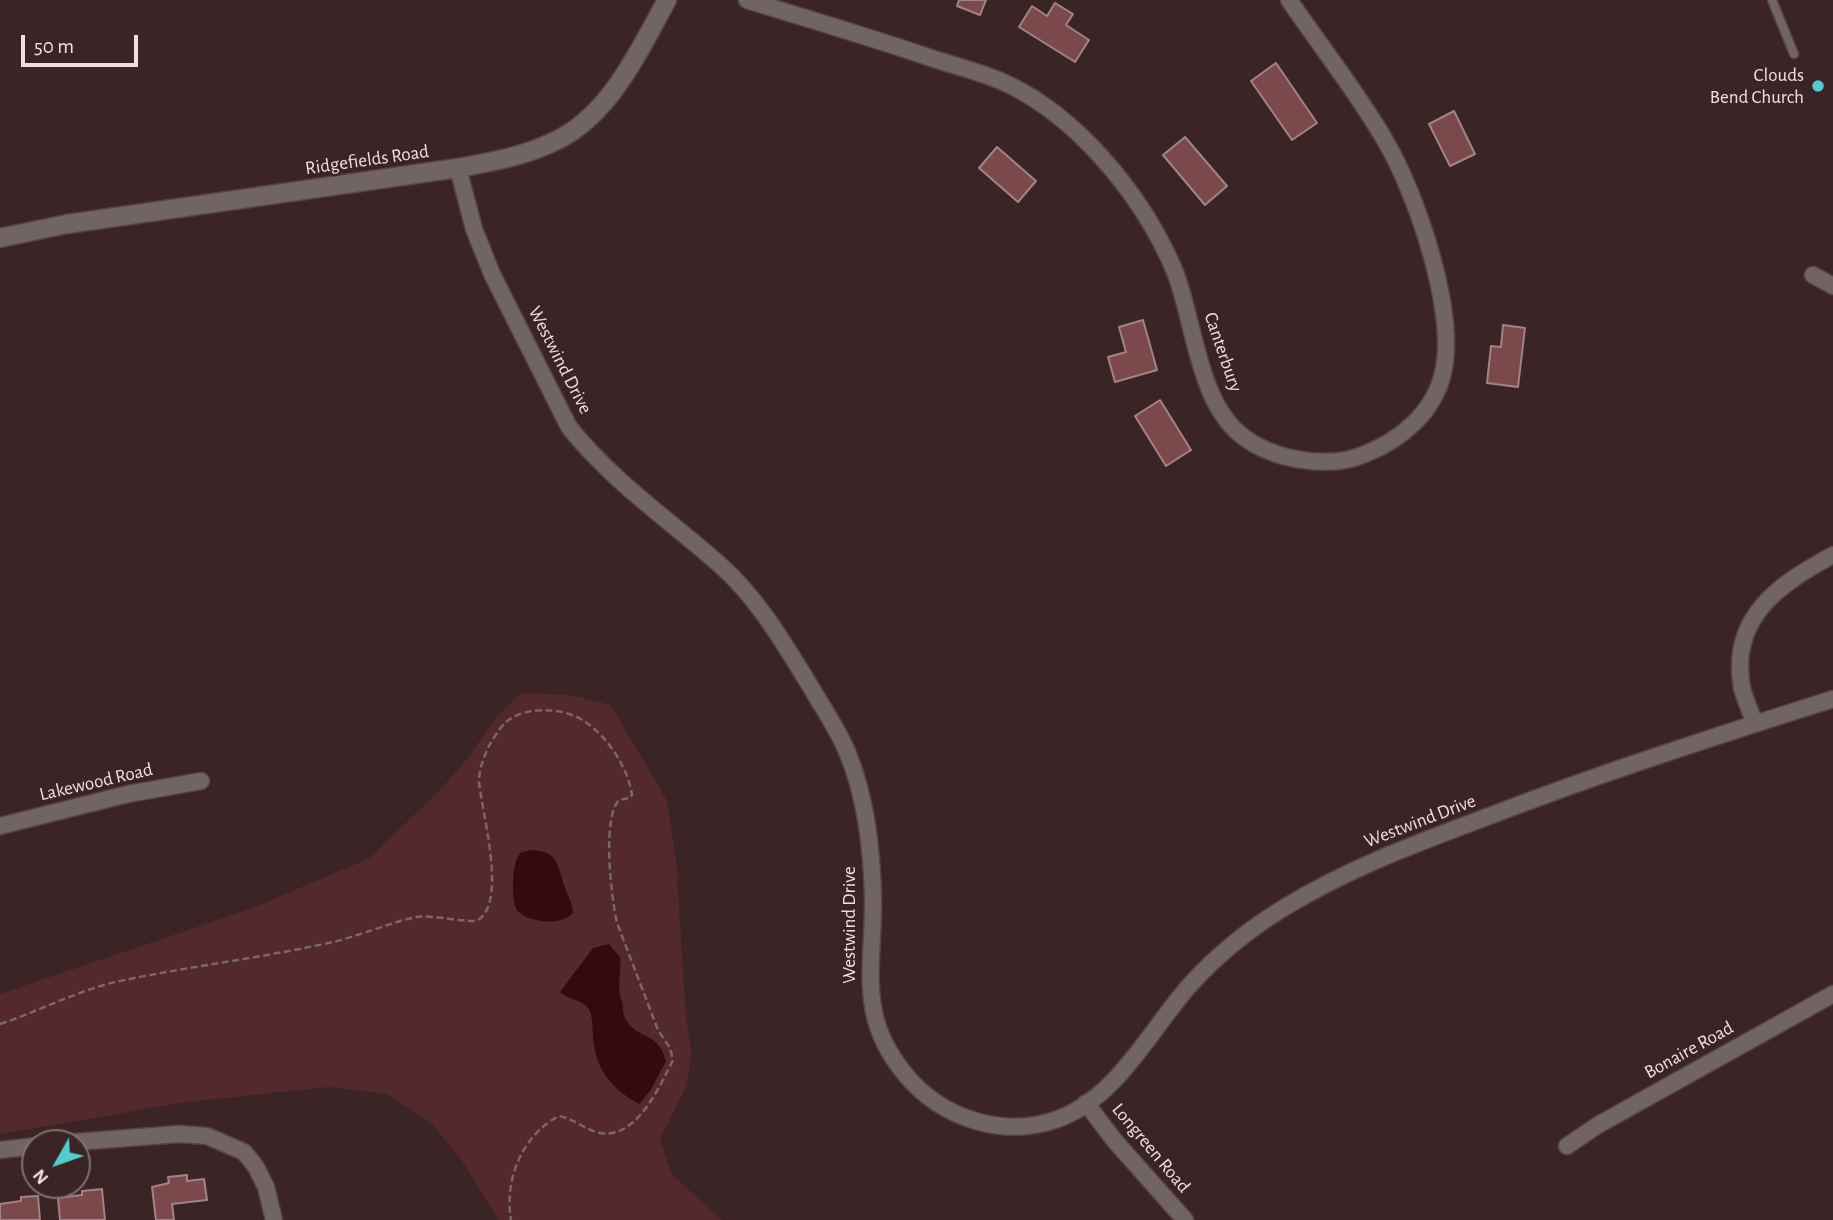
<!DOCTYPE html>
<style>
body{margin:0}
#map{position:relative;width:1833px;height:1220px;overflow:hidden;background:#3b2425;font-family:"Alegreya Sans",sans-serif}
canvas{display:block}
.north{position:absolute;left:21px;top:1129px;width:70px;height:70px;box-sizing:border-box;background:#3b2425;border:2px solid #836f6f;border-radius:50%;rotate:230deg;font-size:19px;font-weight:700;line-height:28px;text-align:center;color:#efdfdf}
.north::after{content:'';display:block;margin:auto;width:24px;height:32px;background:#52cdcf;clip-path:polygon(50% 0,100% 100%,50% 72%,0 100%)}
.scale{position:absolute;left:21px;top:35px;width:117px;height:32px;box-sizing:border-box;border:4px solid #efdfdf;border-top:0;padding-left:9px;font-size:21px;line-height:24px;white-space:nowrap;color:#efdfdf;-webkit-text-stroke:5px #3b2425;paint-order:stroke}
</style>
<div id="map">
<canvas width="1833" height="1220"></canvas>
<div class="north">N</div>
<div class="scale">50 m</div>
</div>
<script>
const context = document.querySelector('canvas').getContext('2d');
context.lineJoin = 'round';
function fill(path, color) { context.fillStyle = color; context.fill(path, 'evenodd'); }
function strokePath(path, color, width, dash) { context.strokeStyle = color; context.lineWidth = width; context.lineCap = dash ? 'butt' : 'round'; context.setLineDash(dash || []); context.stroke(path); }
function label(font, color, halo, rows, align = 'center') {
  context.font = font + ' "Alegreya Sans",sans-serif'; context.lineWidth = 5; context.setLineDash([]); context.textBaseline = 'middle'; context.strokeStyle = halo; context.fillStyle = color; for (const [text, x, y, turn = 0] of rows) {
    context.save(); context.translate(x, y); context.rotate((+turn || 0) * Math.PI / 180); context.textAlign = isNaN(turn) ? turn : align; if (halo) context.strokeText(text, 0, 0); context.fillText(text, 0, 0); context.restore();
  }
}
fill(new Path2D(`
 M521 693 570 695 611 705 667 801 676 859 686 1018 692 1054 686 1086 660 1140 671 1174 722 1220H498L461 1159 430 1122 387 1094 329 1087 187 1102 0 1134V994L250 909 370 858 443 787 470 755 495 719Z`), '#53292c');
fill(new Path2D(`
 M533 850C559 853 557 864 564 885 567 895 573 902 573 913 570 915 568 918 564 919 552 924 525 921 517 910 511 901 511 858 522 852 526 851 530 851 533 850Z
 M609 944 620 957C622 975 616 984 622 1002 624 1007 622 1013 625 1018 637 1041 658 1030 666 1061L650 1091 639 1104C611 1089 594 1067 593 1035 592 1026 593 1015 588 1008 581 999 568 1000 560 992L593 948Z`), '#34090f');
const building = new Path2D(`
 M959 0H986L980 15 957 6Z
 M1055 3 1073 14 1066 25 1089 40 1075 62 1019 27 1032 6 1047 16Z
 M1276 63 1317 123 1292 140 1251 81Z
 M1454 111 1475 154 1450 166 1429 124Z
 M1185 137 1227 186 1205 205 1163 155Z
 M997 147 1036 181 1018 202 979 168Z
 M1143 320 1157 370 1115 382 1108 357 1126 352 1119 327Z
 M1503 325 1525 328 1518 387 1487 383 1491 346 1501 347Z
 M1160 400 1191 450 1166 466 1135 416Z
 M187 1175V1181L204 1179 207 1200 172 1204 174 1220H156L152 1187 169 1183 168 1177Z
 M102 1189 105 1220H60L58 1198 82 1195V1191Z
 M38 1196 40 1220H0V1204L21 1201V1197Z`);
fill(building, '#7b494c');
strokePath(building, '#a18485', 2);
const service = new Path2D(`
 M1772 0 1794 54`);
const minor = new Path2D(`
 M747 0C808 19 870 37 931 58 961 68 993 75 1021 91 1087 128 1146 202 1175 272 1194 320 1198 401 1241 435 1272 460 1329 470 1365 454 1401 440 1434 412 1443 373 1457 313 1417 195 1386 142 1358 93 1321 47 1289 0
 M458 168 474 229 492 274 569 427C612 481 668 519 719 564 758 598 785 645 812 689 824 710 839 731 848 754 866 798 872 851 873 898 874 966 856 1015 905 1074 941 1118 1001 1138 1055 1120 1117 1099 1149 1031 1190 985 1217 955 1248 930 1282 909 1348 868 1420 842 1492 815 1604 772 1719 735 1833 699
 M1813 275 1833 286
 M1755 724C1751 712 1745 700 1742 688 1729 618 1779 584 1833 555
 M0 826 128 794 201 781
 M1086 1103 1114 1140 1185 1220
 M63 1143 179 1134 207 1136 244 1152 256 1167 266 1187 274 1220
 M1567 1146 1598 1125 1833 994
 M0 1150 35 1146`);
const tertiary = new Path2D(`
 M0 238 67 224 458 168C490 162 521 157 551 143 609 118 638 52 667 0`);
strokePath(service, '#584243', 11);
strokePath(minor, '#584243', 19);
strokePath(tertiary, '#584243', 21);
strokePath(new Path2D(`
 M0 1024C40 1011 78 990 120 981 186 967 253 959 319 945 352 939 383 925 415 917 430 914 472 924 478 920 508 902 481 810 479 781 479 770 484 756 489 746 493 739 499 729 504 724 523 705 563 707 584 721 607 736 628 767 632 795L630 798 619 800C602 818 611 897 617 923L658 1030 670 1048 673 1060C660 1086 636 1140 600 1133 585 1130 575 1119 559 1116 522 1135 504 1180 511 1220`), '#7b6767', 2.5, [7, 3.5]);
strokePath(service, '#716464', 8);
strokePath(minor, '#716464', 16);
strokePath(tertiary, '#716464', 18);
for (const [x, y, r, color] of [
 [1818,86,7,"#52cdcf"]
]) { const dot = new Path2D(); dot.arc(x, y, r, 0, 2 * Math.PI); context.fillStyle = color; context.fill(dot); strokePath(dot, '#3b2425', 2.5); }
label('19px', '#efdfdf', '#3b2425', [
 ["Clouds",1804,75],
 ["Bend Church",1804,97]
], 'right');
label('19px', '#efdfdf', '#3b2425', [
 ["Ridgefields Road",367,160,-8],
 ["Canterbury",1223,352,71],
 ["Westwind Drive",560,360,63],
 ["Lakewood Road",96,782,-13],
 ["Westwind Drive",1420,821,-21],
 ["Westwind Drive",849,925,-90],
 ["Bonaire Road",1689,1050,-29],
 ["Longreen Road",1151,1148,50]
]);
</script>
